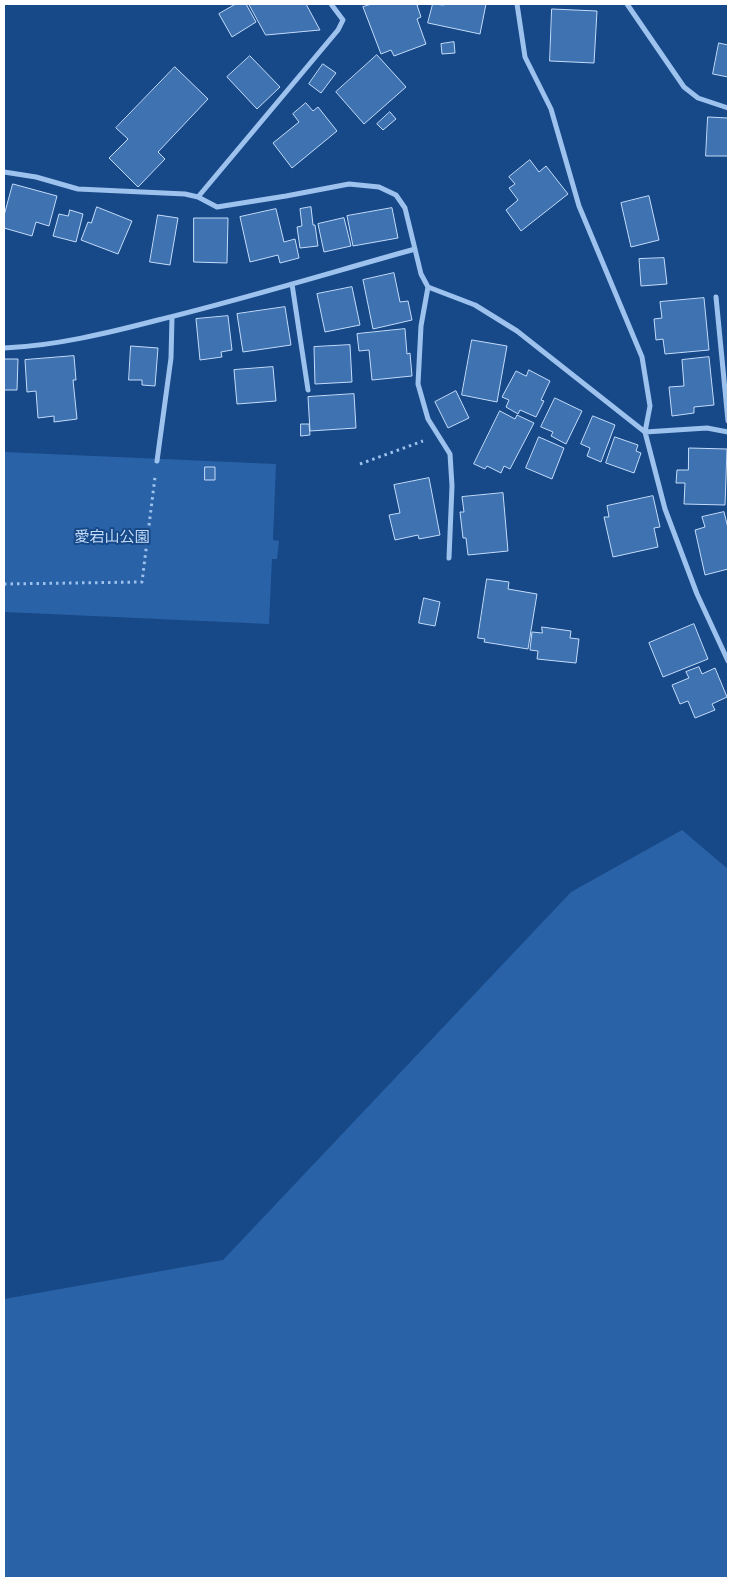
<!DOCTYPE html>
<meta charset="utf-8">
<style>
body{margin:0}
#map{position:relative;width:732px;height:1582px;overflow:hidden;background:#174887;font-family:"Public Sans",sans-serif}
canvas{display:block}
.frame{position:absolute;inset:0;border:5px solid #fff;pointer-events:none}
</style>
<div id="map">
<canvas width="732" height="1582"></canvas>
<div class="frame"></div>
</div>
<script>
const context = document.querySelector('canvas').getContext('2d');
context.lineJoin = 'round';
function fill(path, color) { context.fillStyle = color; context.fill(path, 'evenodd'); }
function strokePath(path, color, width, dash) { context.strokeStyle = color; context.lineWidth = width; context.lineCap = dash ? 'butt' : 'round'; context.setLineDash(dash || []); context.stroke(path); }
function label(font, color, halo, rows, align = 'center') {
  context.font = font + ' "Public Sans","Noto Sans JP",sans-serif'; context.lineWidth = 4; context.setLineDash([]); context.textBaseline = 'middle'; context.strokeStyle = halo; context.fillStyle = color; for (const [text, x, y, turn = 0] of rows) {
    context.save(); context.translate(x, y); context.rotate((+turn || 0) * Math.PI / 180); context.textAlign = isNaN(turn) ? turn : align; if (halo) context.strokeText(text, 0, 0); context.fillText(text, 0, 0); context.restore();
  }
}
fill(new Path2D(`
 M4 452 276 464 273 540 279 541 277 559H272L269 624 4 612Z
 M682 830 728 869V1578H4V1299L223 1260 571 892Z`), '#2962a6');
const building = new Path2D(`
 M236 4H246L256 22 232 37 219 14Z
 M249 4H306L320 30 266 35Z
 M372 4H421L417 5 421 17 417 19 426 44 394 56 391 50 381 54 363 7Z
 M433 4 444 5 445 4H486L480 34 428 23Z
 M552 9 597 11 594 63 550 61Z
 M454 42 455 53 442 54 441 44Z
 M719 43 728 45V77L713 74Z
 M377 55 406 87 364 124 336 92Z
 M250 56 280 87 257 109 227 77Z
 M323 64 336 73 321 93 309 84Z
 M175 67 208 99 158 152 165 159 138 187 109 158 128 139 116 128Z
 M306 103 313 111 318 107 337 131 292 168 273 143 299 122 293 114Z
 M390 112 396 119 383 130 377 124Z
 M708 117 728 118V156H706Z
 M530 160 539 172 546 166 568 194 521 231 506 210 518 200 509 188 515 184 509 177Z
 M13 184 57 196 49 226 36 222 32 236 4 228V216Z
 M649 196 659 240 631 247 621 203Z
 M97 207 132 221 118 254 81 240 88 222 91 223Z
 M311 207 313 225H315L318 246 300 248 297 227 302 226 300 209Z
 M392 208 398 238 353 246 347 216Z
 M276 209 284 242 295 239 299 258 280 263 278 255 250 262 240 217Z
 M70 210 83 214 76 242 53 236 59 214 68 216Z
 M158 215 178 218 170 265 150 262Z
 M194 218H228L227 263 194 262Z
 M344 218 351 246 324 252 318 224Z
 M664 258 667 284 641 286 639 259Z
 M394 273 400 302 408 301 412 320 373 329 363 280Z
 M352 287 360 325 325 332 317 294Z
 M704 298 709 350 665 354 663 339 656 340 654 319 662 318 660 302Z
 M285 307 291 345 243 352 237 314Z
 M228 316 232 350 221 352 222 357 200 360 196 319Z
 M405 329 407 354 410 353 412 376 372 380 369 350 359 351 357 334Z
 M472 340 507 346 497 402 462 395Z
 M350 345 352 382 315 384 314 347Z
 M131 346 158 348 155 386 142 385V380H129Z
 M74 356 76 380H73L77 419 54 422V416L38 418 36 391 27 392 25 360Z
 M709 357 714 405 694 407V413L672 416 669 387 684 386 682 360Z
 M4 359H18L17 390H4Z
 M273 367 276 401 237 404 234 370Z
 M529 370 550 381 541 400 544 401 536 417 520 410 518 414 506 407 509 400 502 397 516 371 526 376Z
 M456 391 469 418 448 428 435 402Z
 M354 394 356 428 310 431 308 397Z
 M555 398 582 411 566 444 551 436 553 432 541 427Z
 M500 411 515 419 517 415 534 423 510 469 504 466 501 473 487 466 485 469 474 464Z
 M593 416 615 425 601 462 587 456 590 448 581 444Z
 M301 424H309L310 435 301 436Z
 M539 437 564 448 552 479 526 468Z
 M615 437 638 445 636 451 641 453 634 473 606 463Z
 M689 448 727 449 725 505 684 504 685 483H676L677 470H688Z
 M205 467H215V480H205Z
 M429 478 440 535 419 539 418 535 395 540 389 515 400 513 394 485Z
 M503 493 508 551 468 555 466 538H463L460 512H464L462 497Z
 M653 496 660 527 654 528 658 547 613 557 604 517H609L607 506Z
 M724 512 728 528V569L705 575 695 530 705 527 702 517Z
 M487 579 509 582 508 589 537 594 528 649 484 642 485 639 478 638Z
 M424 598 440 602 435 626 419 623Z
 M694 624 708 659 663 677 649 643Z
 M542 627 571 631 570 638 579 639 576 663 537 659 538 651 530 650 532 632 542 633Z
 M699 667 702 674 715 668 727 697 712 704 715 710 695 718 688 701 680 704 672 685 689 678 686 672Z`);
fill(building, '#3f72b1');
strokePath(building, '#c3dcfa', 1);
strokePath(new Path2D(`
 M360 464 423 441
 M4 584 142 582 155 477`), '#9dc2ee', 3, [2.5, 4]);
strokePath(new Path2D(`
 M517 4 525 57 551 109 579 206 642 357 650 406 645 432 707 428 728 432
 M627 4 684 87 698 98 728 108
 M4 172 36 177 78 189 185 194 198 197 217 207 286 196 349 184 379 187 396 195 405 208 421 274 428 287 475 305 517 331 645 432 665 509 697 594 728 661
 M198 197 338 30 343 20 331 4
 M292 284 308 390
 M428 287 421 326 418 384 428 419 450 454 452 486 449 558
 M716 297 728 421
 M4 348C55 346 108 333 158 320 244 299 329 273 415 249
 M157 461 171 358 172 317`), '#9dc2ee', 5);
label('15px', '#c3dcfa', '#174887', [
 ["愛宕山公園",112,537]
]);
</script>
